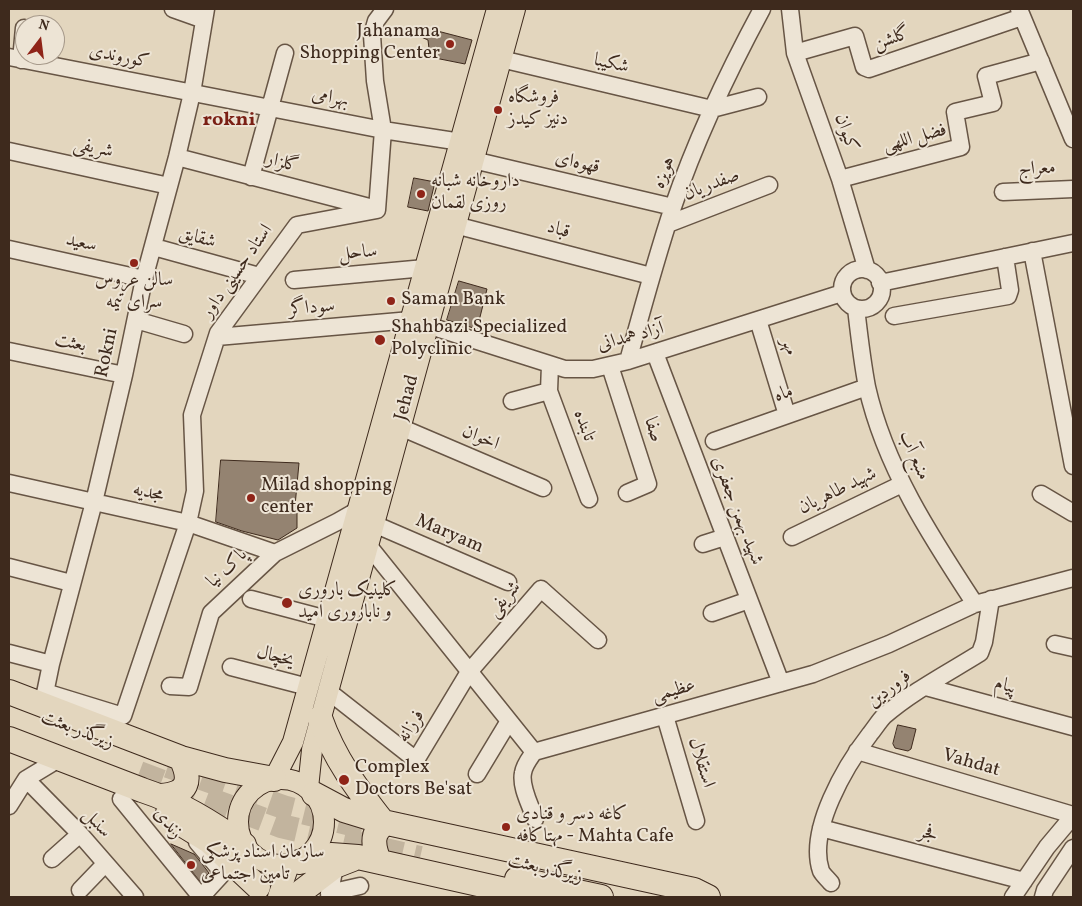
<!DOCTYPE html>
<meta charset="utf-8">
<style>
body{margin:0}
#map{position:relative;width:1082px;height:906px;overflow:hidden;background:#e3d6be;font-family:Vollkorn,serif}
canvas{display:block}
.frame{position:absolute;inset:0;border:10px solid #3e2a1d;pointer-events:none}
.north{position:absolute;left:15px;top:15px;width:50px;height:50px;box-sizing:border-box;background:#ede4d5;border:1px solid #a79a8b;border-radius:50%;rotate:15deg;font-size:14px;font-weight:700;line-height:20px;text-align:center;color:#3e2a1d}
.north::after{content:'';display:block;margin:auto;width:18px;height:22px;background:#8f2418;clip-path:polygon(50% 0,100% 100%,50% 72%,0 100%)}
</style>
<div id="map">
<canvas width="1082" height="906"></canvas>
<div class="frame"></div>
<div class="north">N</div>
</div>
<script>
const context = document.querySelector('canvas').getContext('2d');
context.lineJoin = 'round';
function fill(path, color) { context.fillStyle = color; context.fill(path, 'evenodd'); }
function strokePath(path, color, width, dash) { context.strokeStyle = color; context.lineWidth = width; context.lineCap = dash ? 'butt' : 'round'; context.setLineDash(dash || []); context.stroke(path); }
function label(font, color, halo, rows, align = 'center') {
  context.font = font + ' Vollkorn,Amiri,serif'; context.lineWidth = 4; context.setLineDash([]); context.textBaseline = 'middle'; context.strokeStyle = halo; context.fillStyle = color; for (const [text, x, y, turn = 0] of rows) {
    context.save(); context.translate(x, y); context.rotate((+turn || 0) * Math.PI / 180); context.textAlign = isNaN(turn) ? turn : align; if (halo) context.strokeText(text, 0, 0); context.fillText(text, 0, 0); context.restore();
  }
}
const building = new Path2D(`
 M422 27 472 40 465 64 430 57 428 40 419 36Z
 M414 178 435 182 428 211 408 207Z
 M459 281 487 289 477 329 447 320Z
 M221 460 299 463 295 506H297V528L278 540 242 531 216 522Z
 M898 725 916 729 911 749 908 751 895 748 893 744Z
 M171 844 194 854 199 860 209 873 201 882Z`);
fill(building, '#948371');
strokePath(building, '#3e2a1d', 1);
strokePath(new Path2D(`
 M168 766 286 808 375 830
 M139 773 281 826 420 858`), '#c2b49e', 24, [24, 12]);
const minor = new Path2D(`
 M173 9 204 20
 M790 9 795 53 840 179 867 270
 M1019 9 1073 139
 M795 53 855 36 864 67 869 69 1022 17
 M9 57 383 130 461 142
 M501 59 712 109 758 97
 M21 60 24 28
 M9 151 169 186
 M177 157 373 208
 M473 160 673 207
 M251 177 285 53
 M840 179 961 147 955 112 993 103 986 76 1041 61
 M1003 192 1073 189
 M668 224 769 185
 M455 225 651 276
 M154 247 259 276
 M9 249 144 279
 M1032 251 1073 466
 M842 289a20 20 0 1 1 40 0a20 20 0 1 1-40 0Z
 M294 280 425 268
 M880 283 1073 243
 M856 308C859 334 862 361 867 387 885 467 931 537 975 604
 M894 316 1008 296 1010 290 1005 257
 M136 320 184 334
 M758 320 787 415
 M217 337 411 320 565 369H593L628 361 842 293
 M9 351 124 375
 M655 353 781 683
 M628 361C642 310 656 258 673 207 696 139 728 72 762 9
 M550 365 549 391 589 499
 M610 366 648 484 627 493
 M512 401 549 391
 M400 427 543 488
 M714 441 867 387
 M9 483 188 523 275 553
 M1041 494 1073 513
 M374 524 508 582
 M792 537 902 484
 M703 544 725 537
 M368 545 534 752
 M9 567 71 583
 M251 599 327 619
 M712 613 749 600
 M1055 644 1073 648
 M9 653 51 664
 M231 667 308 687
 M170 686 189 687 211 613 275 553 337 522 358 510
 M926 687 1073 727
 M328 691 416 760 469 672 541 589 598 640
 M45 692 123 716 188 523 195 491 192 415 218 333 297 225 377 210 383 130 375 81 372 35 376 21 385 9
 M43 703 51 664 94 502 124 375 144 279 177 157 192 93 206 9
 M665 716 696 821
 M857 751 1073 815
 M534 752 813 674 889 644 975 604 1073 578
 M534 752C530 758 524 765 523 773 520 787 531 806 535 819
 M477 774 509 721
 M26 779 80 834 135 897
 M121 799 201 897
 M9 806 26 779 59 759
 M821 828 1024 881
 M197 842 223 873 201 897
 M52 859 80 834
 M831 883C828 879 823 875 821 871 807 830 846 765 870 734 875 728 879 721 884 716 913 691 948 673 980 653L984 642 991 599
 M80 890 105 864
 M329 893 360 886
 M329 897 335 866
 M1013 897 1047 847 1073 816
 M1043 897 1045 890 1073 848`);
const major = new Path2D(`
 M238 822a43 43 0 1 1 86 0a43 43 0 1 1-86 0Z
 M274 779 293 742 497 9
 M308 788 312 750 515 9
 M278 897 289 865`);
const highway = new Path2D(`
 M9 692 181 758 225 770 274 779
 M320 718C334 758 357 789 383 822
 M9 739 142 790C179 802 212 823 244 845
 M314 794 344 810 383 822 694 890 708 897
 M161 796C188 794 192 781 181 758
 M168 813 183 825 209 841 258 887
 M379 861C373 846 370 831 387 823
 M299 862 331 855 358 857 536 897
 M517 879 601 897
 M294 897 335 866 353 859`);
strokePath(minor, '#675545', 19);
strokePath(major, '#3e2a1d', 22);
strokePath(highway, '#3e2a1d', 26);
strokePath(minor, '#ede4d5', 16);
strokePath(major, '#e3d6be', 20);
strokePath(highway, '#e3d6be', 24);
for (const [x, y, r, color] of [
 [450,44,5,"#8f2418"],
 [498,110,5,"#8f2418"],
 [421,194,5,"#8f2418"],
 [134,263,5,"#8f2418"],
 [391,301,5,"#8f2418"],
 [380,340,6,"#8f2418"],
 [251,498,5,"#8f2418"],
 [287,603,6,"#8f2418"],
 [344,780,6,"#8f2418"],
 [506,827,5,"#8f2418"],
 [191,865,5,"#8f2418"]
]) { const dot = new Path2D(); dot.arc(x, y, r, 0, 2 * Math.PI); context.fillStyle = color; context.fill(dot); strokePath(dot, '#ede4d5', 2); }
label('19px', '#3e2a1d', '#ede4d5', [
 ["Jahanama",440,33,"right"],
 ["Shopping Center",440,55,"right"],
 ["فروشگاه",508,99],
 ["دنیز کیدز",508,121],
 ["داروخانه شبانه",431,183],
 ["روزی لقمان",431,205],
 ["سالن عروس",134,282,"center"],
 ["سرای تیمه",134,304,"center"],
 ["Saman Bank",401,301],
 ["Shahbazi Specialized",391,329],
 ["Polyclinic",391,351],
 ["Milad shopping",261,487],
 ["center",261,509],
 ["کلینیک باروری",298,592],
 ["و ناباروری امید",298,614],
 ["Complex",355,769],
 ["Doctors Be'sat",355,791],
 ["کاغه دسر و قنادی",516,816],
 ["مهتاکافه - Mahta Cafe",516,838],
 ["سازمان اسناد پزشکی",201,854],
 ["تامین اجتماعی",201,876]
], 'left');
label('19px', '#3e2a1d', '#ede4d5', [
 ["گلشن",892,40,-19],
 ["کوروندی",119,58,11],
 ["شکیبا",611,65,13],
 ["بهرامی",330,99,11],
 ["کیوان",845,133,71],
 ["فضل اللهی",915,139,-15],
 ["شریفی",93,149,12],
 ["گلزار",282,164,15],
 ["قهوه‌ای",577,164,13],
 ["معراج",1037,170,-3],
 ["هویزه",665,173,-69],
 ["صفدریان",712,186,-21],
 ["قباد",558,231,15],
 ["شقایق",197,239,15],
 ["سعید",81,244,12],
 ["ساحل",358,254,-5],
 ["استاد حسینی داور",238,272,-55],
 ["سوداگر",312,309,-5],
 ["آزاد همدانی",631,338,-15],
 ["بعثت",70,344,12],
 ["مهر",788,347,73],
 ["Rokni",108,353,-78],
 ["ماه",784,395,-19],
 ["Jehad",408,398,-75],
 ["تابنده",583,426,70],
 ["صفا",652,430,72],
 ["اخوان",480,439,23],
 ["منبع آب",913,456,66],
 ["شهید طاهریان",838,492,-26],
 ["مجدیه",148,494,13],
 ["شهید بهمن جعفری",736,511,69],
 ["Maryam",449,535,23],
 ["پاک نیا",228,569,-43],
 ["شریفی",505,600,-49],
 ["یخچال",275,658,15],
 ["پیام",1005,687,15],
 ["فروردین",890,690,-38],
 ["عظیمی",674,692,-16],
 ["فرزانه",412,727,-58],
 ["زیرگذر بعثت",77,731,21],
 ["استقلال",700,763,73],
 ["Vahdat",971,764,16],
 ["سنبل",96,824,48],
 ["زندی",167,824,51],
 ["فجر",928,835,15],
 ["زیرگذر بعثت",545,870,13]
]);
label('bold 20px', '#7a1f14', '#ede4d5', [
 ["rokni",229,121]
]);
</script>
